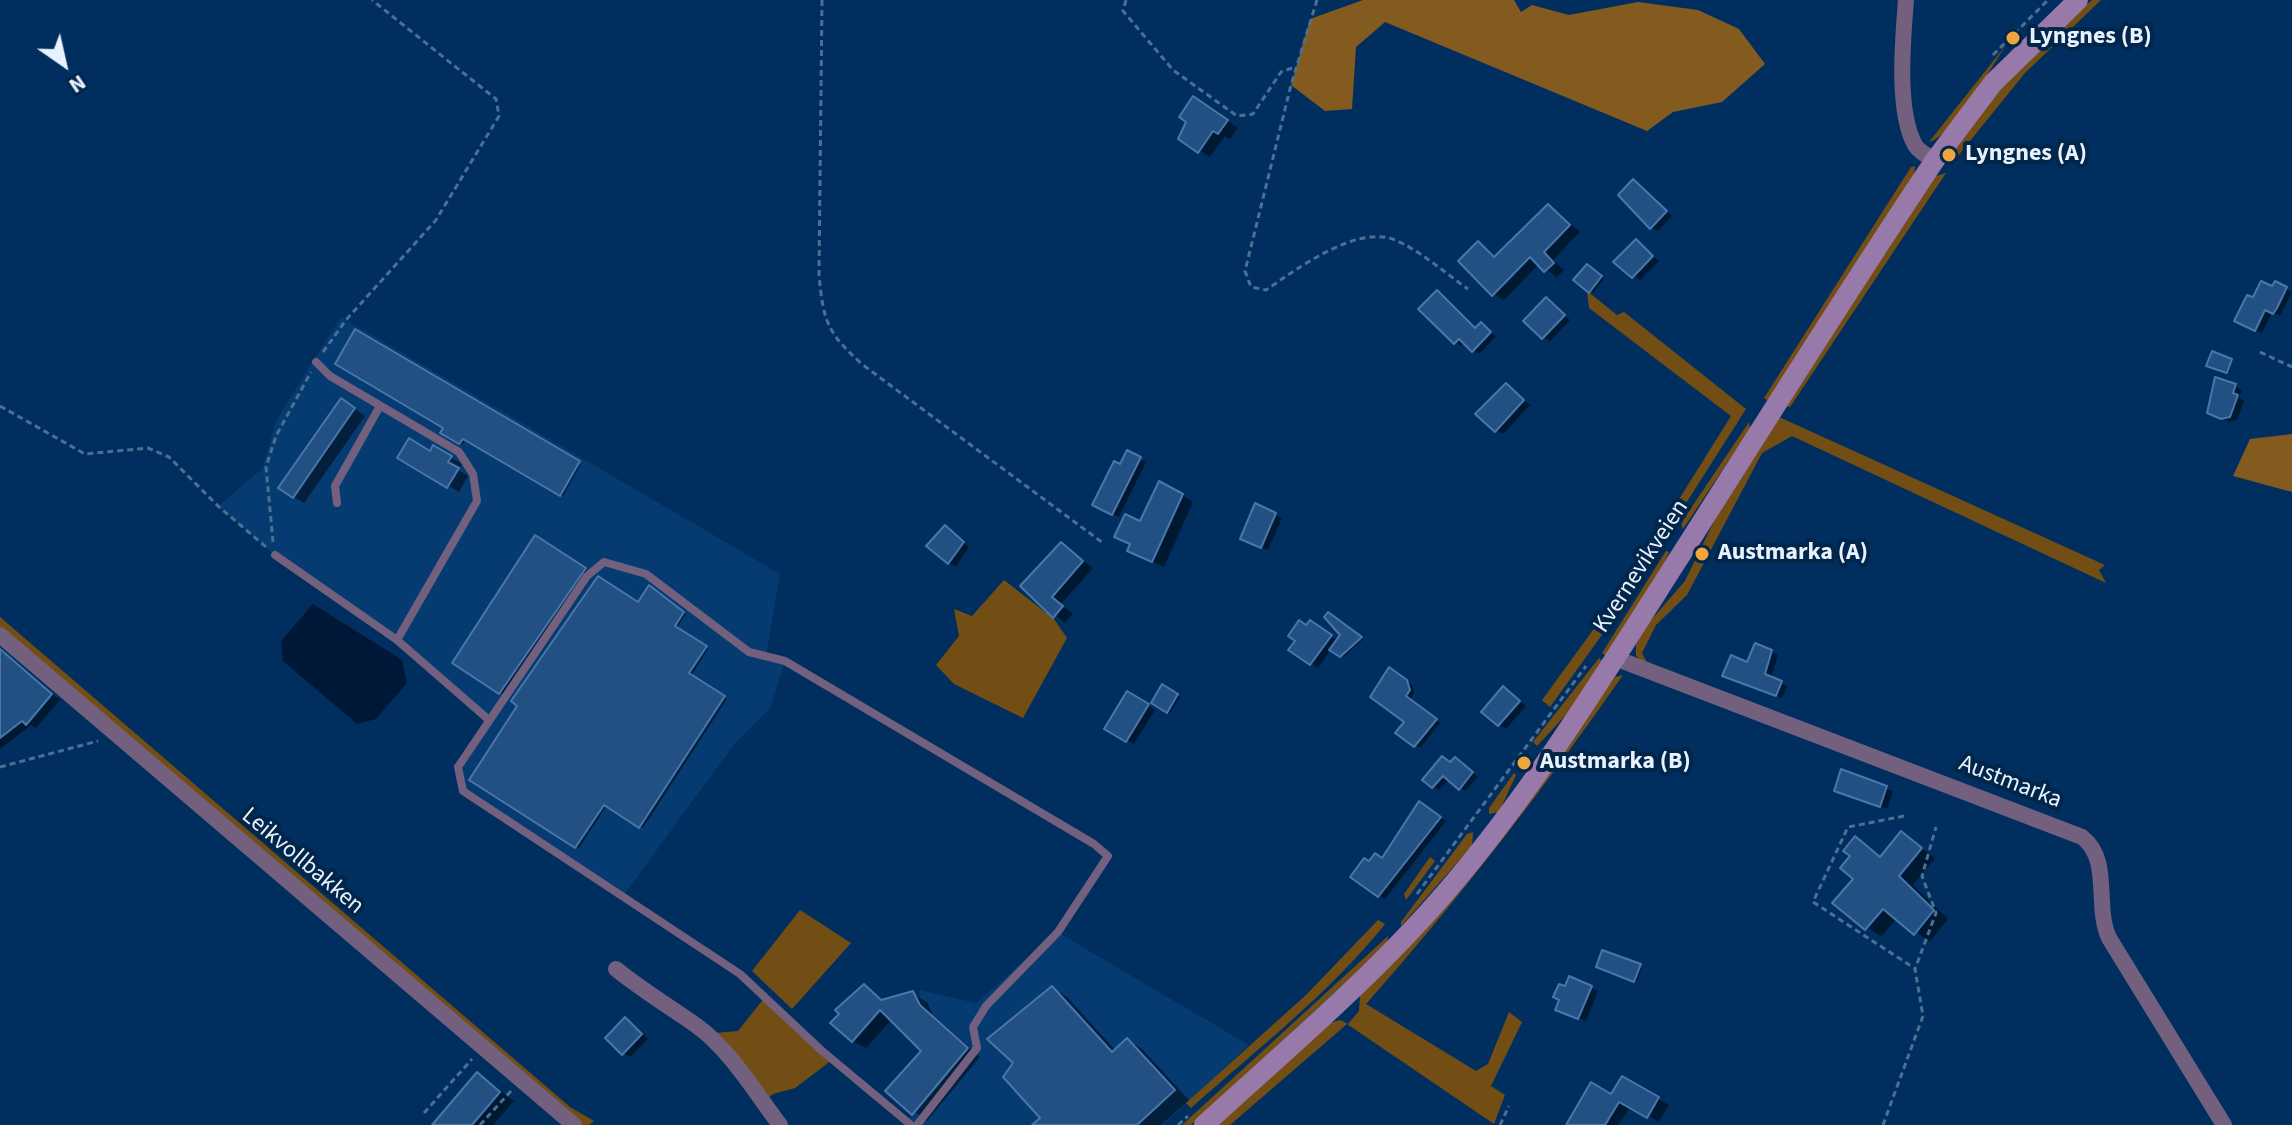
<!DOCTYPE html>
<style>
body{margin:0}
#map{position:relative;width:2292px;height:1125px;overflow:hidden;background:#002f5f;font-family:"Source Sans 3",sans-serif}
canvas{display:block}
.north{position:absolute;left:24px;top:24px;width:80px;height:80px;-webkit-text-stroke:6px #02264a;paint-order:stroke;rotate:146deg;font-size:22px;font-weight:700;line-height:32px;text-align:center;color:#e8f2fe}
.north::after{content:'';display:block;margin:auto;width:28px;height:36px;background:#e8f2fe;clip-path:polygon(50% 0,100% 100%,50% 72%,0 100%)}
</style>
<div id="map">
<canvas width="2292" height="1125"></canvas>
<div class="north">N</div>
</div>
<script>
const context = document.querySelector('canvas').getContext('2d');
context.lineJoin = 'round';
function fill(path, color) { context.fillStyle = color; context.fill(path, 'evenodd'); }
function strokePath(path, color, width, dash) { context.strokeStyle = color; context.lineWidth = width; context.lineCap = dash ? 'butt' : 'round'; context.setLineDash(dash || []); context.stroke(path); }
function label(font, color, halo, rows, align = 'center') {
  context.font = font + ' "Source Sans 3",sans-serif'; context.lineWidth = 8; context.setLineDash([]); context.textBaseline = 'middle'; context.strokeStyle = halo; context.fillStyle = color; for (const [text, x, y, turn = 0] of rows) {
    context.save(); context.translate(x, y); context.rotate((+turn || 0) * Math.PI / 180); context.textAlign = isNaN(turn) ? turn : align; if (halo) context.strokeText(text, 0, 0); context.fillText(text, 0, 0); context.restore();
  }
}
fill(new Path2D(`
 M341 317 780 574 766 656 785 661 771 707 735 743 623 896 463 791 458 767 489 720 397 640 275 555 218 506 262 469 276 421Z
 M1057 932 1249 1045 1163 1125H911L906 1122 971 1049 921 1004 919 990 976 1003Z`), '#053b70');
fill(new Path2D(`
 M2092 0H2101L2025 73 1953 162 1950 152 2019 65Z
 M2006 45C1994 64 1948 140 1929 142Z
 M1915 166 1914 175 1768 401 1764 398 1911 167Z
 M1946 173 1790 407 1785 406 1933 177Z
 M1587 291 1617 315 1624 312 1746 409 1604 632 1550 707 1542 700 1623 589 1731 416 1589 308Z
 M1779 417 2105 565 2099 570 2106 583 1792 436 1762 453 1687 595 1656 625 1642 653 1650 668 1636 656V644L1645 627 1685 581 1718 513Z
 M1749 422 1750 429 1683 529 1681 523Z
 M1666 551 1669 552 1664 565 1607 657 1602 653Z
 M1004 580 1054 619 1067 638 1023 718 954 684 936 665 959 636 954 609 972 616Z
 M0 617 570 1107 594 1121 589 1125H574L0 635Z
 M1599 658 1603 662 1576 704 1537 746 1533 742Z
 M1623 675C1543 790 1459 899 1366 1004L1476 1071 1488 1064 1509 1012 1522 1022 1491 1086 1505 1095 1494 1124 1347 1024 1230 1125H1215L1330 1023 1340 1020 1348 1024 1359 1011 1360 996 1557 761 1615 677Z
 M1514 773 1516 775 1499 812 1489 814V808Z
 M1473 832 1472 846 1401 926V922L1467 834Z
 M1430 857 1435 861 1406 900 1404 894Z
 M800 910 851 943 792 1009 752 971Z
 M1378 920 1385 924C1332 991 1255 1051 1191 1108L1186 1103 1306 995Z
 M1388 936 1387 944 1191 1125H1182Z
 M765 997 832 1060 795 1088 773 1094 763 1102 704 1034 738 1031Z`), '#734e14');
fill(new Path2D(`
 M1363 0H1514L1521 12 1532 5 1569 15 1638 2 1698 10 1739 29 1765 64 1722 102 1673 112 1647 131 1385 22 1356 47 1352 109 1325 111 1291 85 1310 19Z
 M2292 434V492L2233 476 2250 439Z`), '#835b1f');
fill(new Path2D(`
 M313 604 402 660 407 683 376 719 357 724 283 661 281 641Z`), '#001837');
fill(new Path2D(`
 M1204 105 1238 128 1230 139 1225 136 1210 157 1181 139Z
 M1633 181 1672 216 1658 231 1651 227Z
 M1549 206 1580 232 1553 260 1564 270 1557 277 1539 264 1504 300 1493 294 1478 244 1496 257Z
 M1636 242 1659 261 1640 280 1634 276Z
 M1587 266 1604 279 1593 293 1576 280Z
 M2276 284 2292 292 2280 316 2272 312 2262 333 2244 324Z
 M1443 296 1477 329 1481 324 1496 336 1479 354 1465 342 1461 346 1455 342Z
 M1546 300 1570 320 1550 341 1543 337Z
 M356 332 581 464 563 496 466 439 463 444 443 432 446 427Z
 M2231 361 2230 373 2211 366Z
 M1506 385 1530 405 1503 434 1496 430Z
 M2235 386 2242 390 2239 398 2244 401 2237 420 2230 422 2216 416Z
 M352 407 365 416 304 503 294 497Z
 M434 448 462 464 458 470 468 476 459 492 400 457 431 453Z
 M1128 453 1146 462 1119 517 1095 505Z
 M1182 495 1193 502 1164 567 1140 556 1141 524Z
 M1256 506 1282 518 1268 550 1249 542Z
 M952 532 969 547 956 566 949 563Z
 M535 537 587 571 503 694 454 663Z
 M1062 545 1093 568 1061 604 1073 614 1065 623 1023 589Z
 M652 589 686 614 676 629 708 649 691 676 727 699 643 828 607 805 579 848 472 779Z
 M1328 615 1363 639 1344 657 1331 649 1318 668 1291 649 1307 627 1317 626 1338 641 1343 635Z
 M1756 646 1778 655 1771 678 1787 686 1782 698 1731 679 1748 664Z
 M0 653 60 700 36 728 31 725 0 749Z
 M1394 672 1412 685 1414 693 1410 700 1440 723 1420 748 1415 745Z
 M1163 687 1180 697 1170 713 1153 703Z
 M1510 692 1526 706 1506 729 1499 725Z
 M1128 693 1155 710 1134 744 1107 728Z
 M1460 762 1478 777 1465 791 1449 779 1439 790 1425 779Z
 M1842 772 1893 791 1887 809 1843 794Z
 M1426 807 1446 821 1385 899 1379 896 1370 864 1383 860Z
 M1902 834 1935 858 1913 885 1948 919 1930 942 1897 918 1881 937 1835 903 1856 878V839L1882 857Z
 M1640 966 1642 967 1637 982 1601 968Z
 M864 987 885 1001 913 994 927 1002 933 1015 980 1057 927 1121 888 1091 924 1051 892 1019 866 1048 853 1041Z
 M1052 988 1067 997 1116 1051 1128 1040 1142 1049 1189 1100 1161 1125H1036L1043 1118 1015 1062Z
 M1591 988 1598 991 1586 1021 1564 1013Z
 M632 1024 648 1039 630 1057 623 1053Z
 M478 1075 514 1101 493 1125H435Z
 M1622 1078 1669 1105 1659 1122 1631 1106 1618 1125H1569L1612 1096Z`), '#0007');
const building = new Path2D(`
 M1193 96 1228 120 1218 134 1213 131 1198 153 1178 139 1186 122 1179 117Z
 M1633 179 1667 211 1650 229 1618 195Z
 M1548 204 1570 225 1544 252 1554 263 1544 272 1530 257 1492 296 1458 261 1478 241 1494 257Z
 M1636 239 1653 256 1632 278 1613 262Z
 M1587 264 1602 276 1589 293 1573 280Z
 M2261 281 2272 286 2275 281 2287 287 2277 308 2273 314 2265 310 2255 331 2234 321 2247 295 2253 297Z
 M1437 290 1475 328 1481 322 1491 332 1472 352 1459 339 1454 344 1418 309Z
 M1546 297 1565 315 1542 339 1523 321Z
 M355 329 580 461 560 496 463 439 459 444 440 433 443 428 335 364Z
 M2212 351 2232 359 2227 373 2206 366Z
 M2215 377 2236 384 2233 393 2238 395 2230 417 2221 419 2207 413Z
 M1506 383 1524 400 1495 432 1475 414Z
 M341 398 355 408 293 498 278 488Z
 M409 438 430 451 433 445 452 456 448 462 459 468 447 488 397 458Z
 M1127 450 1141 457 1112 515 1092 505 1114 461 1120 464Z
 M1159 481 1183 494 1152 562 1127 551 1130 544 1114 537 1125 514 1140 521Z
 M1255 503 1276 513 1261 548 1240 539Z
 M945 525 964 542 948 564 926 546Z
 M535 535 586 568 499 694 452 663Z
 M1061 542 1083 561 1052 597 1063 606 1053 618 1020 586Z
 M598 576 638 602 649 585 684 612 675 626 707 646 689 673 725 696 639 828 604 805 575 848 469 780 517 706 511 701Z
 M1328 612 1362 637 1340 657 1329 650 1340 635 1324 617Z
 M1299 620 1306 625 1310 620 1332 635 1310 665 1288 650 1295 641 1288 636Z
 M1755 643 1772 650 1765 674 1782 681 1776 696 1722 676 1731 655 1747 662Z
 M0 649 52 694 26 725 22 721 0 738Z
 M1389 667 1407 680 1410 690 1406 696 1437 719 1414 747 1395 733 1404 722 1370 697Z
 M1162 684 1178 694 1167 713 1151 703Z
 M1503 686 1520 701 1498 726 1481 712Z
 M1127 691 1149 704 1126 742 1104 729Z
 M1442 756 1450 762 1455 757 1473 772 1459 790 1443 776 1432 788 1422 780Z
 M1841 769 1887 786 1880 807 1834 791Z
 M1419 801 1441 817 1378 897 1350 877 1364 858 1369 861 1375 853 1382 858Z
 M1901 831 1922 848 1899 876 1934 910 1914 935 1883 909 1865 930 1832 903 1853 879 1840 868 1850 856 1843 851 1855 836 1880 857Z
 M1602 950 1641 964 1634 982 1596 967Z
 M1569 976 1592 986 1578 1019 1555 1010 1559 1000 1553 997 1559 984 1565 986Z
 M864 984 881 1000 913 991 920 1005 968 1048 912 1115 885 1091 921 1051 880 1010 852 1042 830 1023 839 1014 835 1010Z
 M1052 986 1112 1052 1127 1038 1175 1090 1137 1125H1032L1040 1118 1003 1077 1013 1063 987 1039Z
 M625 1017 642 1034 622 1055 605 1038Z
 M477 1072 500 1092 472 1125H432Z
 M1622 1076 1659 1097 1647 1118 1619 1102 1605 1125H1566L1591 1082 1611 1094Z`);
fill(building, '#235082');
strokePath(building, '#4977ac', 2);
strokePath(new Path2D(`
 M822 0 819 274C823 321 827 333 863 365L1103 543
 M1126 0 1123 11 1173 70 1237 116 1253 114 1281 72 1295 67
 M1317 0 1291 85 1245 271 1251 287 1266 290C1297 269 1357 224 1395 240 1421 251 1445 273 1468 289
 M1993 55 2048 0
 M323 352 346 320 436 220 499 116 496 99 372 0
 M2260 352 2292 367
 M0 406 85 454 148 448 169 457 218 506 266 547
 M273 542 266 467 276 436 311 372
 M0 767 98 741
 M1904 816 1848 827 1813 902 1914 968
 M1417 894 1586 666
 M424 1113 472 1059
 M480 1125 511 1091
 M1178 1125 1188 1116
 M1500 1125 1509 1106
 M1883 1125 1923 1016 1915 969 1936 913 1922 876 1936 827`), '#4c6f93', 3, [6, 4]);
strokePath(new Path2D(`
 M316 362 330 376 459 452 473 474 477 501 397 640
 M337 503 335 486 380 406
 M275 555 397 640 489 720
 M911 1125 821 1050 740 974 463 791 458 767 587 576 604 562 646 574 749 652 785 661 1094 844 1108 856 1058 932 986 1006 973 1027 977 1048 917 1125`), '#73607e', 8);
strokePath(new Path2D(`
 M1906 0C1903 38 1896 111 1915 145 1919 152 1928 156 1935 160
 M0 635 574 1125
 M1615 658 2082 837C2112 860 2094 906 2109 938L2224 1125
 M616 969C642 990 670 1007 697 1026 730 1050 755 1092 780 1125`), '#73607e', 16);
strokePath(new Path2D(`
 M1204 1125C1287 1049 1372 978 1446 892 1531 793 1600 682 1670 572 1758 434 1844 296 1935 160L1993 83 2078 0`), '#987aaa', 20);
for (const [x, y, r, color] of [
 [2013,38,8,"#efa73d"],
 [1949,155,8,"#efa73d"],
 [1702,554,8,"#efa73d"],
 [1524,763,8,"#efa73d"]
]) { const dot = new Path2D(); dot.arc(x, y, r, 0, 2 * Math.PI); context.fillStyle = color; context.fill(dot); strokePath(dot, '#02264a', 3); }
label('bold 24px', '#e8f2fe', '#02264a', [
 ["Lyngnes (B)",2029,38],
 ["Lyngnes (A)",1965,155],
 ["Austmarka (A)",1718,554],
 ["Austmarka (B)",1540,763]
], 'left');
label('24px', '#e8f2fe', '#02264a', [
 ["Kvernevikveien",1642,567,-57],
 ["Austmarka",2010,783,21],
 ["Leikvollbakken",302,862,40]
]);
</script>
